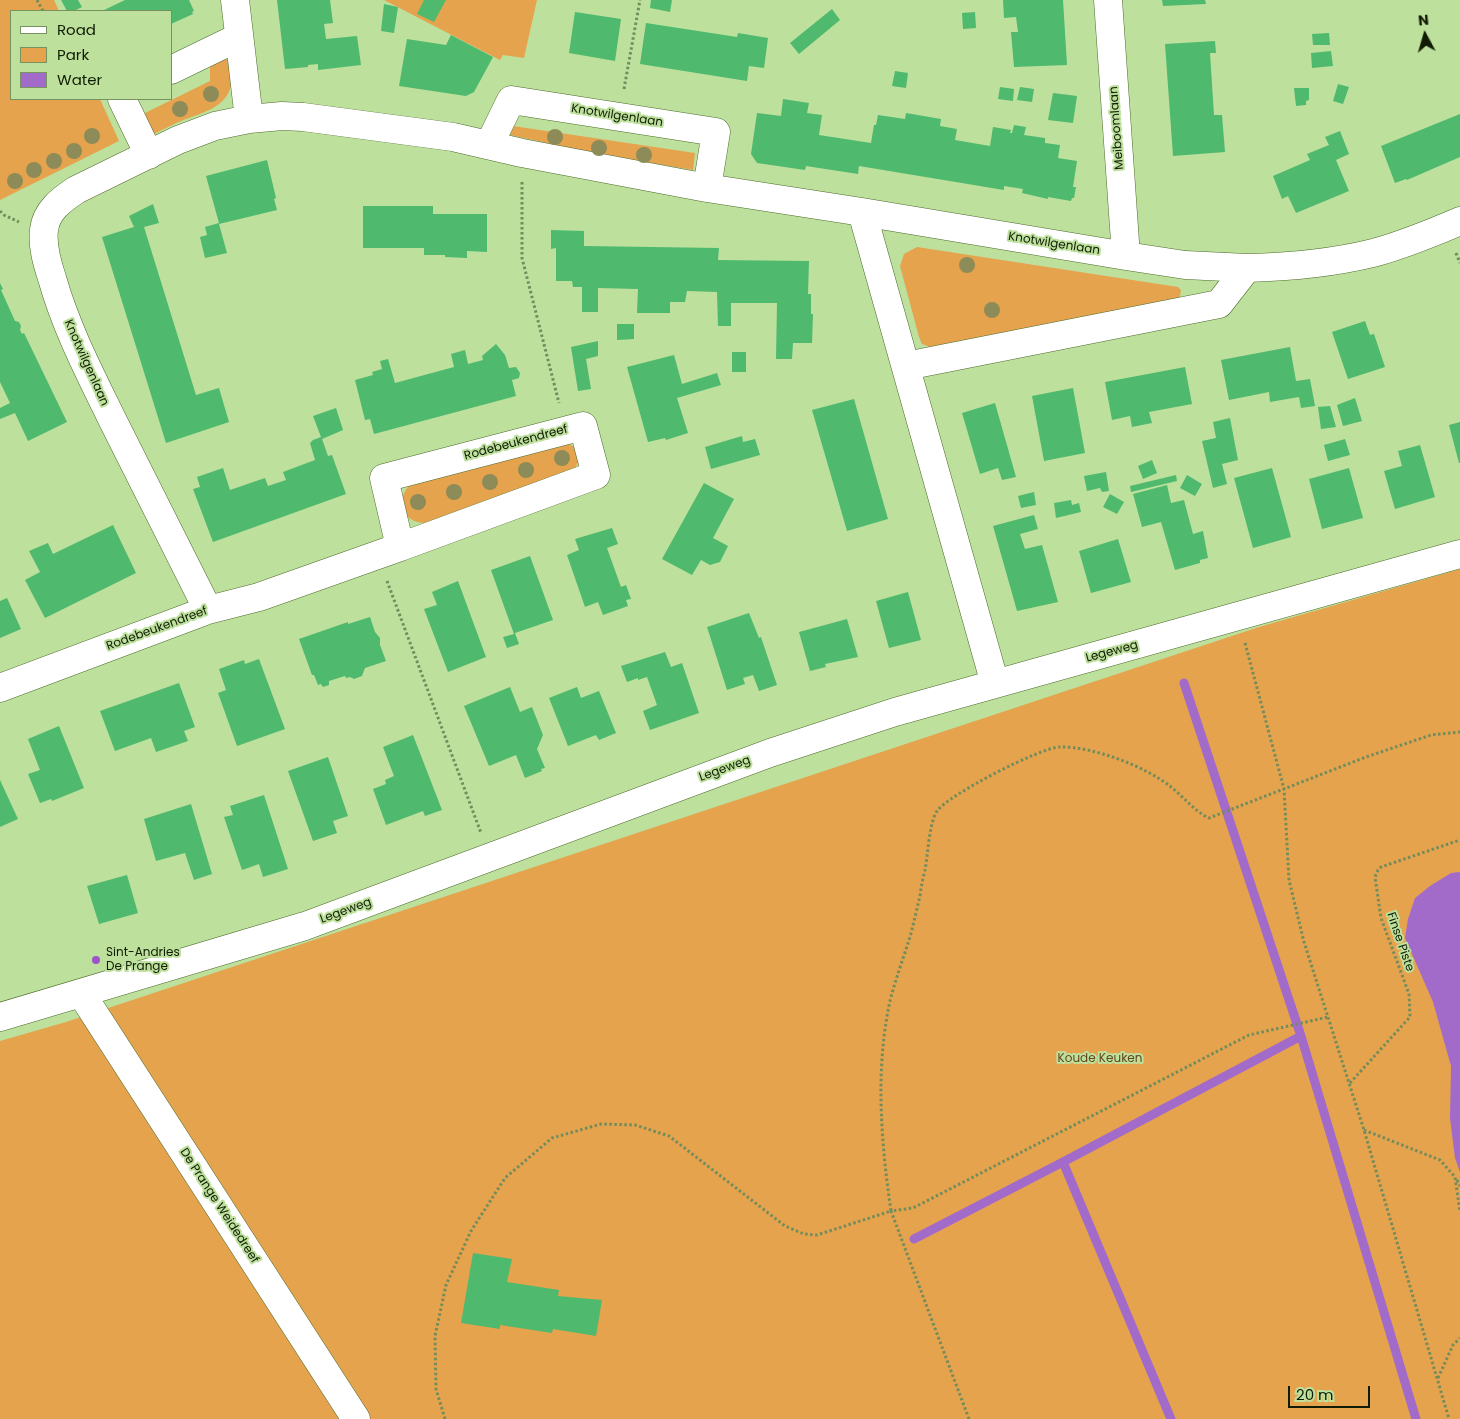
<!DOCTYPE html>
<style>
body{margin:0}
#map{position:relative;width:1460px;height:1419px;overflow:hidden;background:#bde09d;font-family:Poppins,sans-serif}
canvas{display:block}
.legend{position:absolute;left:10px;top:10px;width:162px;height:90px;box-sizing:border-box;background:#bde09d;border:1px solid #78925f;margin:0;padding:6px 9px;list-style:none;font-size:15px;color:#101c03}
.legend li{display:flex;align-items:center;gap:10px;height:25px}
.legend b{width:25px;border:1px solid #78925f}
.north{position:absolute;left:1400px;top:10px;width:50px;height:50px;-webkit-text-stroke:4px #bde09d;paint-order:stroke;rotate:354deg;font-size:14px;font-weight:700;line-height:20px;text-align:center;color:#101c03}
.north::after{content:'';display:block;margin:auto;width:18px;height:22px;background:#101c03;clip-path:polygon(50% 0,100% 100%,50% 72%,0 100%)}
.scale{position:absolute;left:1288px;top:1386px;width:82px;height:22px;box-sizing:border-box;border:2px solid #101c03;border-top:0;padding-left:6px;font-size:15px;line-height:18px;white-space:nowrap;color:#101c03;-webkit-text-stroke:4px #bde09d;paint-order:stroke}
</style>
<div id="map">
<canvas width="1460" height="1419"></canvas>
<ul class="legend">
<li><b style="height:6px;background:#fff"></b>Road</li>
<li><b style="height:14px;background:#e5a34e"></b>Park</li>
<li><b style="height:14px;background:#a36bc9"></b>Water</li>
</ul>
<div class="north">N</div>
<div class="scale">20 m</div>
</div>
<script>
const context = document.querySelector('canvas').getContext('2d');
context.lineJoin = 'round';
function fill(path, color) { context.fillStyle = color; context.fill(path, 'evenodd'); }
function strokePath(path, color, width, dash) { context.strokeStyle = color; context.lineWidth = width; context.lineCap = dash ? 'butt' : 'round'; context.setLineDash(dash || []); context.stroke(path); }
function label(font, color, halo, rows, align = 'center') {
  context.font = font + ' Poppins,sans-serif'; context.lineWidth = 4; context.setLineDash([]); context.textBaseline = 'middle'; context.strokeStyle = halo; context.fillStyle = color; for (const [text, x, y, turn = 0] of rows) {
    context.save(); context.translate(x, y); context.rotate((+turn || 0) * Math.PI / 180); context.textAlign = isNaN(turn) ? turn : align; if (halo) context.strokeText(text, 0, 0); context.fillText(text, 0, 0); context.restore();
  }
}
fill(new Path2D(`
 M0 0H54L59 11H11V99H100L119 141 0 200Z
 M384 0H537L524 58 503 55 500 60Z
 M224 58 230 62C231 70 233 79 231 86 225 109 200 113 181 121 171 125 162 130 152 135L143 114 210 81V64Z
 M513 126 695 153 693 170 597 154 510 135 508 133Z
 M917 247 1178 287 1181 290 1179 303 935 349 922 344 919 337 900 266 904 254Z
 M567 443 576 448 579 460 575 469 426 523C401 523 393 499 412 483Z
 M1460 569V1419H0V1041L66 1022 1259 627Z`), '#e5a34e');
fill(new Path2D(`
 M1460 872V1172L1455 1158 1450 1118 1451 1066 1433 1002 1405 938 1408 919 1415 898 1430 886 1451 873Z`), '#a36bc9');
strokePath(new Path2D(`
 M1184 683 1301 1036 1416 1419
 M1063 1162 1171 1419
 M914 1239 1063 1162 1301 1036`), '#a36bc9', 9);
fill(new Path2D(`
 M61 0H78L82 7 74 11H67Z
 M125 0H189L194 11 192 12 193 14 171 24V11H102Z
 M277 0H330L333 23 324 24 326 39 357 36 361 65 318 70V64L308 65V67L285 69Z
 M424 0H446L434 22 417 14Z
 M651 0H672L670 12 650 8Z
 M1003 0H1063L1067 65 1014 67 1011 32H1018L1016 17 1004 18Z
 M1162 0H1205L1206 4 1163 6Z
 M384 4 398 7 394 33 381 31Z
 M832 9 840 20 799 54 790 43Z
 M575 12 621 19 615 61 569 53Z
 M975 12 976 28 963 29 962 13Z
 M646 23 737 37 738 33 768 38 764 68 749 66 747 81 640 64Z
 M1329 33 1330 45H1313L1312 34Z
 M451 35 493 57 474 92 466 96 399 86 407 39 446 45Z
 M1215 41 1216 53H1210L1214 115H1222L1225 152 1173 156 1165 44Z
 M1331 51 1333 66 1312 68 1311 53Z
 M895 71 908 73 906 88 892 86Z
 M1338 84 1349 87 1343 104 1333 101Z
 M1000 87 1014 89 1013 101 998 99Z
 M1020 87 1034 89 1032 102 1017 100Z
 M1294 88H1309V100L1306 101V105L1296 106Z
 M1053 93 1077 96 1073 123 1048 120Z
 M783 99 809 103 807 113 822 115 819 135 871 143 874 125H876L878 115 905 119 906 113 941 119 940 126 957 129 955 140 990 146 993 127 1011 130 1010 133H1012L1014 125 1026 127 1024 135 1045 138V143L1060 145 1058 158 1077 161 1073 187H1076L1074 198H1072L1071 201 1048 197V199L1022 193 1023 189 1004 186V190L859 166 858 174 806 166 805 170 757 163 751 154 757 113 781 116Z
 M1460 114V157L1407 180 1406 179 1395 183 1381 146Z
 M1340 131 1349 154 1336 160 1349 191 1296 213 1288 196 1282 199 1273 176 1310 160 1307 154 1329 145 1325 137Z
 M267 160 276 198 274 199 277 210 219 224 227 253 205 258 200 237 207 235 205 227 219 223 206 176Z
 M153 204 159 223 144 227 196 395 219 388 229 422 166 443 102 237 134 227 129 216Z
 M363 206H433V214H487V252L467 251V258L445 257V255H424V248H363Z
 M551 230 584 231V246L719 248 718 260 809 261 808 294H811V314H813L812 343H793L792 359H776L777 303H731V326H718L717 292 687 291 685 302H670V313H637L638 289 598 288V312H582V287H573L572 281H556V248L551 249Z
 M0 283 3 289 1 290 15 321 19 322 21 326 20 330 22 334 24 333 67 422 28 441 15 413 0 419V408L10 403 0 382Z
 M1365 321 1370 335 1374 334 1385 367 1348 379 1332 332Z
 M617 324H634V339L617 340Z
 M598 341V356L586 359 591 389 578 391 571 347Z
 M496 344 505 355 509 368 516 367 520 373 519 378 512 380 516 396 374 434 370 419 365 420 355 380 373 375 372 372 382 369 380 361 388 359 395 383 454 367 451 354 465 350 468 364 483 360 482 356Z
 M1290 347 1296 381 1310 379 1315 406 1301 408 1299 397 1270 402 1269 392 1229 400 1221 360Z
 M732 352H746V372H732Z
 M674 355 682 384 717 373 721 385 677 398 688 433 666 440 665 438 648 442 627 367Z
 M1185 367 1192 404 1149 412 1152 423 1132 427 1130 416 1112 420 1105 382Z
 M1073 388 1085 453 1044 461 1032 396Z
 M1355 398 1362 421 1343 426 1337 405Z
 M854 399 888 519 847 531 812 410Z
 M995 403 1016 477 1002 480 998 468 980 474 962 413Z
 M1330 406 1336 427 1321 429 1318 407Z
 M336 408 343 430 322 439 328 456 332 455 346 494 213 542 193 489 200 487 197 477 223 468 230 490 265 478 268 486 286 480 283 472 315 460 310 443 313 440 321 437 313 416Z
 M1230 418 1238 460 1222 464 1227 484 1213 488 1202 441 1216 438 1213 422Z
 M1460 422V463H1459L1449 425Z
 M742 436 743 442 755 439 760 455 711 469 705 447Z
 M1345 439 1350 455 1328 461 1324 445Z
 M1420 445 1435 497 1395 509 1384 471 1402 466 1398 451Z
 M1152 460 1157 473 1143 479 1138 466Z
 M1272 468 1291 537 1253 548 1234 478Z
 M1349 468 1363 518 1322 529 1309 479Z
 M1106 472 1109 491 1102 492 1100 488 1087 491 1084 476Z
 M1176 475 1177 481 1131 492 1130 486Z
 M1187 475 1202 484 1195 496 1180 488Z
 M704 483 734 499 713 538 728 546 720 562 710 565 701 560 692 575 662 559Z
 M1167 485 1171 503 1184 500 1193 534 1203 531 1208 558 1200 560V563L1175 570 1161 522 1142 527 1133 494Z
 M1034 492 1036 505 1021 508 1018 496Z
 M1110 494 1124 502 1117 514 1103 507Z
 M1071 500 1072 505 1079 503 1081 512 1056 518 1054 503Z
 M1034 515 1038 529 1020 534 1025 549 1042 545 1058 602 1017 611 993 526Z
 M113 525 136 573 45 618 25 580 40 572 29 551 48 543 53 554Z
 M612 528 618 544 607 548 621 587 626 585 631 599 626 600 628 606 603 615 598 602 585 607 567 555 579 550 575 539Z
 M1118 539 1131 582 1091 593 1079 551Z
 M530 556 553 620 515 633 519 644 507 648 503 637 514 634 491 570Z
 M458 581 486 657 448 672 424 609 437 605 432 592Z
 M908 592 921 640 889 648 876 601Z
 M7 598 21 629 0 638V601Z
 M749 613 759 638 761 637 777 685 759 691 753 675 743 678 745 684 727 690 707 627Z
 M370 617 375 632 380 638V645L386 661 365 668 362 676 354 679 350 677 346 678 345 676 329 681V685L323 687 321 684 318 685 314 675H312L299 639 348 622V624Z
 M847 619 858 657 825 664 826 667 810 671 799 632Z
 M665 652 671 667 682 663 699 713 650 730 643 711 657 705 647 677 638 680V678L627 682 621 666Z
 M259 659 285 729 237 746 218 693 226 690 219 669 244 660 245 664Z
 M179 683 195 727 184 731 188 741 156 752 151 738 115 751 100 711Z
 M510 687 520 712 532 707 543 735 537 749 545 768 541 769 542 771 525 778 516 755 489 766 464 706Z
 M577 687 581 698 599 691 616 733 599 740 596 735 568 746 549 698Z
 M59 726 84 788 52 801 51 799 40 803 28 774 40 770 28 739Z
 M413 735 442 810 425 816 423 811 386 825 373 789 386 784 385 780 394 776 383 747Z
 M328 757 348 816 333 821 337 833 313 841 288 771Z
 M0 780 18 819 0 827Z
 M264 795 288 869 263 877 259 864 242 870 224 817 233 815 230 806Z
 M191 804 212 874 194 880 185 853 156 861 144 819Z
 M127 875 138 913 99 924 87 886Z
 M473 1253 512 1259 507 1282 559 1290 558 1296 602 1300 596 1336 553 1329 552 1333 500 1325V1329L461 1323Z`), '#4fb96e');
const minor = new Path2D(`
 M235 0 249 119
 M1108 0 1126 256
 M171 70 239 37
 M122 99 149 155
 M489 145 511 100 716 132 707 188
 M862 212 995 684
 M906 366 1219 304 1247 268C1289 267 1332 263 1373 253 1403 245 1432 233 1460 221
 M583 426 596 475 400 547 384 478Z
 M208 610C176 547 144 484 113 421 90 374 66 328 52 278 47 263 42 246 44 230 46 211 61 200 76 190L178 140 215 126 249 119 282 116 303 117 453 137 522 153 707 188 862 212 1126 256 1185 265 1247 268
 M0 688 208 610 259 597 400 547
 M81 993 356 1419
 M0 1017 305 926 770 753 895 712 1460 554`);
strokePath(minor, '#4d6b2b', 29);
strokePath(new Path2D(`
 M37 0 43 11
 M624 89 640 0
 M522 182V258L559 403
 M0 211 4 215 19 222
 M1456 253 1460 263
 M387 581 481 833
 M1245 643 1284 789 1289 880 1304 942 1364 1130 1449 1419
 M1350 1083 1410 1017 1409 994 1381 918 1375 877 1378 870 1381 867 1460 840
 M1364 1130 1440 1160 1455 1177 1460 1212
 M1457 1180 1460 1186
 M1438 1378 1453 1345 1460 1338
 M445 1419 436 1389 435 1336 446 1285 471 1231 505 1178 552 1138 601 1124 635 1125 669 1136 785 1226 804 1234 817 1235 891 1211C881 1142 875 1070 890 1001 895 981 902 962 908 943 913 928 916 912 920 896 921 887 923 878 925 870 928 855 929 823 937 811 948 795 1041 747 1060 747 1092 746 1147 767 1171 787 1184 797 1194 811 1209 818L1366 757 1431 735 1460 732
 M969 1419 891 1211 913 1208 1249 1035 1328 1017`), '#738c5b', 3, [2.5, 2.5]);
strokePath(minor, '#fff', 28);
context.fillStyle = '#8d8b57';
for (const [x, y] of [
 [211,94],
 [180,109],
 [92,136],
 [555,137],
 [599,148],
 [74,151],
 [644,155],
 [54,161],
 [34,170],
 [15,181],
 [967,265],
 [992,310],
 [562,458],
 [526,470],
 [490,482],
 [454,492],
 [418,502]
]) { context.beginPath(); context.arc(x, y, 8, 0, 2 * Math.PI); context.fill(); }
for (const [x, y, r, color] of [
 [96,960,5,"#9c55c9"]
]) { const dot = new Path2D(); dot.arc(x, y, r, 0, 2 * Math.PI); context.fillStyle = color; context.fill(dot); strokePath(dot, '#bde09d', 2); }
label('12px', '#101c03', '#bde09d', [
 ["Knotwilgenlaan",617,116,9],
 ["Meiboomlaan",1117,128,-94],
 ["Knotwilgenlaan",1054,244,9],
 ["Knotwilgenlaan",86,363,66],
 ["Rodebeukendreef",516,443,-15],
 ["Rodebeukendreef",157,629,-20],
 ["Legeweg",1112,652,-15],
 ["Legeweg",725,769,-20],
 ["Legeweg",346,911,-20],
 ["Finse Piste",1400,942,71],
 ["De Prange Weidedreef",219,1206,57]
]);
label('12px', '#101c03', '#bde09d', [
 ["Sint-Andries",106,953],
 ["De Prange",106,967]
], 'left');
label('12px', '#65451d', '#bde09d', [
 ["Koude Keuken",1100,1059]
]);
</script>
